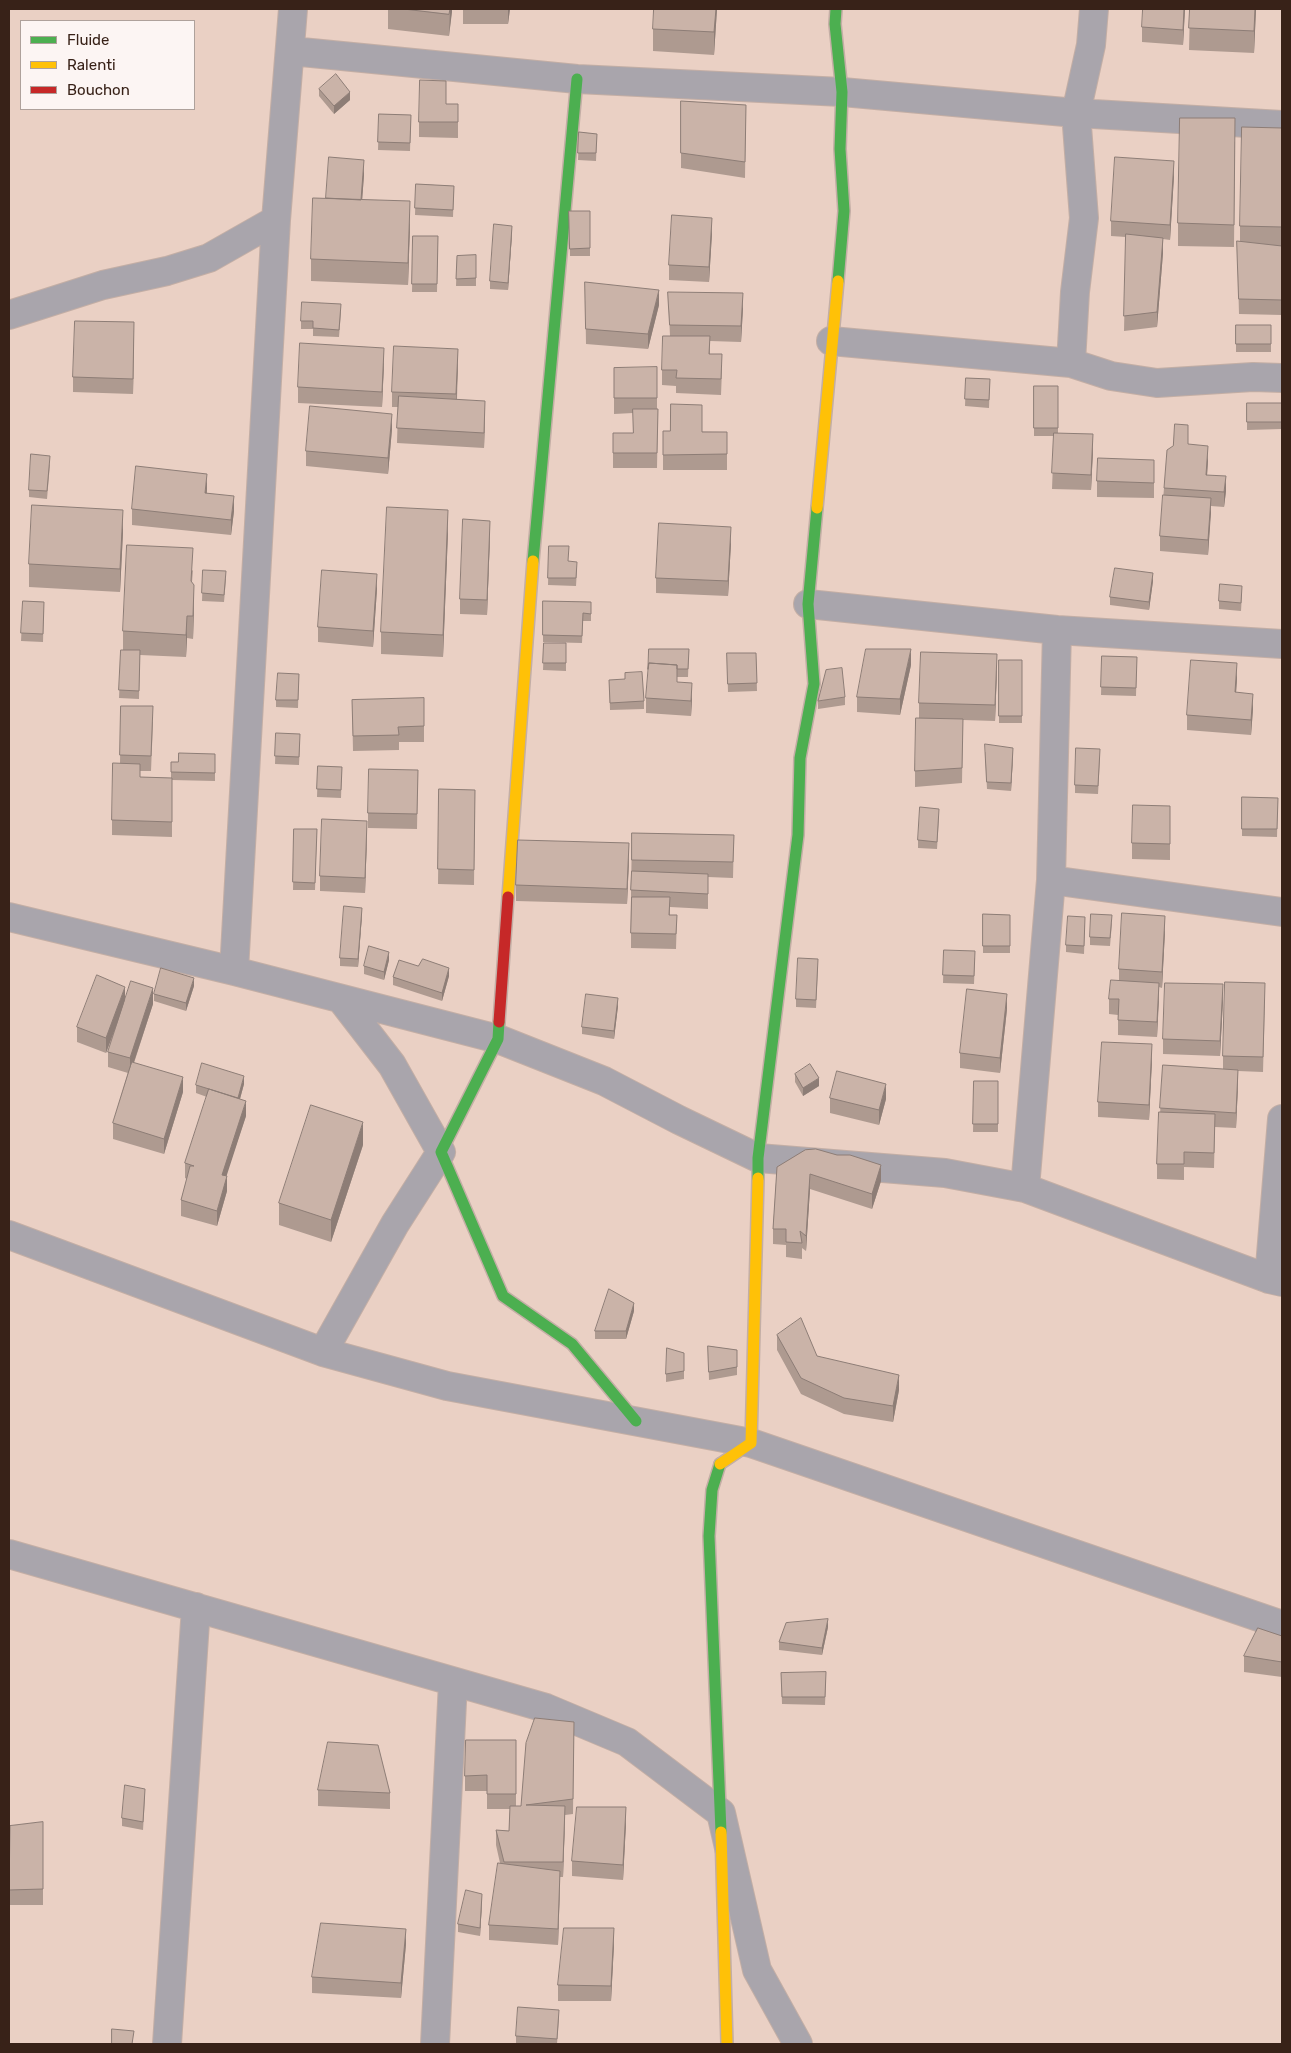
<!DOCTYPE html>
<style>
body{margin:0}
#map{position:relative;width:1291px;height:2053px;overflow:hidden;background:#ead0c4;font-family:Rubik,sans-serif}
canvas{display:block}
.frame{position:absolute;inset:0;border:10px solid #382218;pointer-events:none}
.legend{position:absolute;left:20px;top:20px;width:175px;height:90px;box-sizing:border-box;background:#fcf5f3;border:1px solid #aea19b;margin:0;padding:6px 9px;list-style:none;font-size:15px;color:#382218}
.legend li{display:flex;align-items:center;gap:10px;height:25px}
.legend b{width:25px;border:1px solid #aea19b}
</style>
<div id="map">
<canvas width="1291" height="2053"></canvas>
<div class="frame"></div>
<ul class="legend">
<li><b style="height:6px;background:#4caf50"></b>Fluide</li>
<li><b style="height:6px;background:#ffc107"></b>Ralenti</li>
<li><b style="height:6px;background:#c62828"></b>Bouchon</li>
</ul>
</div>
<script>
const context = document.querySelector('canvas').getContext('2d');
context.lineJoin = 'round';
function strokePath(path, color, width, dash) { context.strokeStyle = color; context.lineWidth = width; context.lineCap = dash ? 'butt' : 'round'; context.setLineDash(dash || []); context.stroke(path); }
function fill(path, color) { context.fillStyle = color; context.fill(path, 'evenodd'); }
const street = new Path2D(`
 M291 51 577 79 842 92 1076 113 1282 125
 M9 315 103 285 167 271 209 258 276 220
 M831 341 1071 363 1111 376 1157 383 1253 377 1282 378
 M1071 363 1075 292 1084 218 1076 113 1091 45 1094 9
 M808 604 1057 630 1282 644
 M1051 880 1282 912
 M9 917 234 971 498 1039 604 1081 679 1120 758 1158 945 1173 1025 1188 1269 1279 1282 1282
 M234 971 276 220 293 9
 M1025 1188 1051 880 1057 630
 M9 1235 323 1352 447 1386 751 1443 1282 1625
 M1269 1279 1282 1119
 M323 1352 395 1224 441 1152 392 1065 341 999
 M9 1554 546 1708 627 1742 721 1813 757 1970 798 2044
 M167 2044 196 1607
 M435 2044 453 1682`);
const fast = new Path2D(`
 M836 9 835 24 842 92 840 149 844 211 838 281
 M533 561 577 79
 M499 1022 498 1039 441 1152 503 1296 572 1344 636 1421
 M758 1178V1158L798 835 800 758 814 684 808 604 817 508
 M720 1464 712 1490 709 1536 721 1832`);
const slow = new Path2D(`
 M817 508 838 281
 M508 897 533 561
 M720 1464 751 1443 758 1178
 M721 1832 727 2044`);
const jam = new Path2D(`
 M499 1022 508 897`);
strokePath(street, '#c3aea5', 30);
strokePath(fast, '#c3aea5', 14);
strokePath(slow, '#c3aea5', 14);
strokePath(jam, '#c3aea5', 14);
strokePath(street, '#a9a5ac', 28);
strokePath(fast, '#4caf50', 11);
strokePath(slow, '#ffc107', 11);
strokePath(jam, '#c62828', 11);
fill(new Path2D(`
 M388 9H452L449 36 388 29Z
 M463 9H510L508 24H463Z
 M717 9 714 55 653 51V29Z
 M1185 9 1183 45 1142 42V27Z
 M1190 9H1256L1254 53 1189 50Z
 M319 89 350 100 334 114 319 96Z
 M681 101 746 105 745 178 681 168Z
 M446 104H458V138L419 137V122Z
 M379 114 411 115 410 151 378 150Z
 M1282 128V315L1239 314 1237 241H1240V226Z
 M579 132 597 134 596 161 578 160Z
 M1235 141 1234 247 1178 246V223Z
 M364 175 362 200 410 224 408 285 311 281V259L326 198Z
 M1174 176 1170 240 1163 239V253L1157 327 1124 331 1126 237 1111 236V221Z
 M416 184 454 186 453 217 415 215Z
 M569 211H590V256H570Z
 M712 233 709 282 669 280V265Z
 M512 234 508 290 490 289V281Z
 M413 236H438L437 292H412Z
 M476 255V286H456L457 256Z
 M585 282 659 305 648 349 586 344Z
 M668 292 743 308 741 342 710 341V354L722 370 721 395 676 393V386L662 385V370L670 336Z
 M341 312 339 337 313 336V329H301V321Z
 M1236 325H1271V352H1236Z
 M134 338 133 394 73 392V377Z
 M384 363 382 407 298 403V387Z
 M458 364 457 399 485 416 484 448 397 443 398 407H392V392Z
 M614 368 657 398V409H658L657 468H613V433H633V413L614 414Z
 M966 378 990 379 989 408 965 406Z
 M1034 386H1058V433L1093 450 1091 490 1052 489 1054 436H1034Z
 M1247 403H1282V429L1247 430Z
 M392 429 388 474 306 466V451Z
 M663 431 727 432V470H663Z
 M1188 444 1208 461 1207 475 1226 491 1224 507 1211 506 1208 555 1160 551V536L1164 488Z
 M1154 460V498L1097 497V481Z
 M50 464 47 499 29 497V490Z
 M207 489V493L234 511 231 535 132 525V509Z
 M123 532 120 592 29 587V564Z
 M448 532 443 657 381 654V632Z
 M490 536 487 615 460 614V599Z
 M731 543 728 596 656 593V578Z
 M549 546 577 569 576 586 548 585Z
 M193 570 192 582 194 607 193 639 187 638 186 657 140 655 139 699 119 698 121 650H123V631Z
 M203 570 226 579 224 602 202 601Z
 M1153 581 1149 610 1110 605V597Z
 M377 589 373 647 318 642V627Z
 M1242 594 1241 611 1219 609V601Z
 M23 601 44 602 43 642 21 641Z
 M543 601 591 602V621H583L582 643 543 642Z
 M544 643H566V671L543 670Z
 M689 649 688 677H677V682L692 699 691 716 646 713V698Z
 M727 653H756L757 691 728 692Z
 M1102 656 1137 657 1136 696 1101 695Z
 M999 660H1022V723H999Z
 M911 665 900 715 857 712V697Z
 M997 670 995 721 963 720 962 783 915 787V771L919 718V703Z
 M299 674 298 708 276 707V700Z
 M1237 679 1236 692 1253 709 1251 735 1187 730V715Z
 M609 680 644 701V709L610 710Z
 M845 697V705L818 709V701Z
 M424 698V742H399V750L353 751 352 700Z
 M121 706 153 722 151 771H140V777L171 778V762H178L215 754V781L172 780V837L112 835V820L120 763Z
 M276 733 300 742 299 765 275 764Z
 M985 752 1013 756 1011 791 987 789Z
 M1100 757 1098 794 1075 793V785Z
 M318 766 342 767 341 798 317 797Z
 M418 770 417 829 368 828V813Z
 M439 789 475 790 474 885 438 884Z
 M1242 797 1278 798 1277 837 1242 836Z
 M1170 806V860L1132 859V843Z
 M939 817 937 849 918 848V840Z
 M294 829H317L315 890H293Z
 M632 833 734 835 733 878 708 877V909L670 907V915H677L676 949 631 948V890Z
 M367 836 365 893 320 891V876Z
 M629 859 627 904 516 901V885Z
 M983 914 1010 915V953H983Z
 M362 915 358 967 340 966V958Z
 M1112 923 1110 946 1090 945V937Z
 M1085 925 1084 954 1066 952V945Z
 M1165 931 1162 988 1159 987 1157 1037 1118 1035V1015L1109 1014V999L1119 981V969Z
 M944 950 975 958 974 984 943 983Z
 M389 960 384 980 364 974V966Z
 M818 967 816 1008 796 1007V999Z
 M449 976 442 1001 393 985V977Z
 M194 986 186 1011 154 1001V994Z
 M1265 998 1263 1072 1238 1071V1085L1236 1128 1215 1127 1214 1168 1184 1167V1180L1157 1179V1164L1163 1065 1223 1069V1056Z
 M125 999 153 1004 134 1063 183 1092 164 1154 113 1139V1123L128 1073 108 1067V1052L117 1024 106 1053 77 1042V1027Z
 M1223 1000 1220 1056 1163 1054V1039Z
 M618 1006 614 1039 582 1034V1027Z
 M1007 1009 1000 1073 960 1068V1053Z
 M1152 1060 1149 1120 1098 1117V1102Z
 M795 1074 819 1086 803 1096 795 1082Z
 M974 1081H998V1132H973Z
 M244 1084 240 1099 246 1116 226 1175 227 1191 217 1226 181 1216V1200L187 1179 185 1178V1163L207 1097 196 1093V1085Z
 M830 1098 886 1099 879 1125 830 1113Z
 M363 1145 331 1242 279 1225V1203Z
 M777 1167 881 1181 872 1209 810 1189 806 1251 802 1248V1259L786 1257V1245L773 1244V1229Z
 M634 1311 626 1339H595V1331Z
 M777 1335 817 1356 899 1390 893 1422 844 1414 801 1394 777 1350Z
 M708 1346 737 1350V1375L709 1380Z
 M684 1353V1379L666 1382V1374Z
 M828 1627 822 1655 779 1650V1642Z
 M1282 1636V1677L1244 1672V1656Z
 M781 1673 826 1680 825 1705 782 1704Z
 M574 1722 573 1814 565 1815 563 1877H560L558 1945 489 1940V1925L500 1863 496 1845V1830L509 1831 510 1809H487V1791H465V1776L516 1740V1806H521Z
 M318 1790 390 1793V1809L318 1806Z
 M145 1797 143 1830 122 1826V1818Z
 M43 1822V1905H9L10 1826Z
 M626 1823 623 1880 572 1876V1861Z
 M482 1902 480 1936 458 1932V1924Z
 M406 1944 401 1998 312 1993V1977Z
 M614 1944 611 2001H558V1985Z
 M559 2018 557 2044H516V2036Z`), '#ae9a90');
fill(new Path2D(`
 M450 9H452V12L449 36Z
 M508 9H510L508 24Z
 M716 9H717L714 55V32Z
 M1184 9H1185L1183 45V30Z
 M1255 9H1256L1254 53V31Z
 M350 92V100L334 114V106Z
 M364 160V175L361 215V200Z
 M1174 161V176L1170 240V225Z
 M410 201V224L408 285V263Z
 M712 218V233L709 282V267Z
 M512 226V234L508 290V283Z
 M1163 238V253L1157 327V312Z
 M659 290V305L648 349V334Z
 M743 293V308L741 342V326Z
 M134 322V338L133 394V379Z
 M384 348V363L382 407V392Z
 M458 349V364L456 410V394Z
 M485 401V416L484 448V433Z
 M392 414V429L388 474V458Z
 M1093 434V450L1091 490V475Z
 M1208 446V461L1206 490V475Z
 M207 474V489L205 509V493Z
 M1226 476V491L1224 507V492Z
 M234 496V511L231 535V520Z
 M1211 498V513L1208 555V540Z
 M123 510V532L120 592V569Z
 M448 510V532L443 657V635Z
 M490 521V536L487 615V600Z
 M731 527V543L728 596V581Z
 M1153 573V581L1149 610V602Z
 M377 574V589L373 647V631Z
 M194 585V607L193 639V616Z
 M187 616V638L186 657V635Z
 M911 649V665L900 715V699Z
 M997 654V670L995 721V705Z
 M1237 663V679L1235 708V692Z
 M692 683V699L691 716V701Z
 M1253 694V709L1251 735V720Z
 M1013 748V756L1011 791V783Z
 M367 821V836L365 893V878Z
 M629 843V859L627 904V889Z
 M362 908V915L358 967V959Z
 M1165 916V931L1162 988V972Z
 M389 952V960L384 980V972Z
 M449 968V976L442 1001V993Z
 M194 978V986L186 1011V1003Z
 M1159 983V999L1157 1037V1022Z
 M1223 984V1000L1220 1056V1041Z
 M125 987V1002L106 1053V1038Z
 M153 988V1004L130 1074V1058Z
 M1007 994V1009L1000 1073V1058Z
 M618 998V1006L614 1039V1031Z
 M1152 1044V1060L1149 1120V1105Z
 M1238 1070V1085L1236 1128V1113Z
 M244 1076V1084L238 1106V1098Z
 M183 1077V1092L164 1154V1139Z
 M819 1078V1086L803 1096V1088Z
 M886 1084V1099L879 1125V1110Z
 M246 1101V1116L222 1190V1175Z
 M363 1122V1145L331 1242V1220Z
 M881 1165V1181L872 1209V1194Z
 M810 1174V1189L806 1251V1236Z
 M227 1176V1191L217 1226V1211Z
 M634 1303V1311L626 1339V1331Z
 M899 1375V1390L893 1422V1406Z
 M828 1619V1627L822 1655V1648Z
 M565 1806V1821L563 1877V1862Z
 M626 1807V1823L623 1880V1865Z
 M560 1871V1886L558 1945V1929Z
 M482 1894V1902L480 1936V1928Z
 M614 1928V1944L611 2001V1986Z
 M406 1929V1944L401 1998V1983Z`), '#8d7d76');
const building = new Path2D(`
 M404 9H450L449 14Z
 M654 9H716L714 32 653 29Z
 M1143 9H1184L1183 30 1142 27Z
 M1190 9H1255L1254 31 1189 28Z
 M336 74 350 92 334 106 319 89Z
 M420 80 446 81V104H458V122H419Z
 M681 101 746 105 745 162 681 153Z
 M379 114 411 115 410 143 378 142Z
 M1180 118H1235L1234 225 1178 223Z
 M1242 127 1282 128V227L1240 226Z
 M579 132 597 134 596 153H578Z
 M329 157 364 160 361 200 326 198Z
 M1115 157 1174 161 1170 225 1111 221Z
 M416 184 454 186 453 210 415 208Z
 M313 198 410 201 408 263 311 259Z
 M569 211H590V248L570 249Z
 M672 215 712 218 709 267 669 265Z
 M494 224 512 226 508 283 490 281Z
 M1126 234 1163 238 1157 312 1124 316Z
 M413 236H438L437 284H412Z
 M1237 241 1282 246V300L1239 299Z
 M476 255V278L456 279 457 256Z
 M585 282 659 290 648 334 586 329Z
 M668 292 743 293 741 326 670 325Z
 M302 302 341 304 339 330 313 328V321H301Z
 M75 321 134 322 133 379 73 377Z
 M1236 325H1271V344H1236Z
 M663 336H710L709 354H722L721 379 676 378 677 370H662Z
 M300 343 384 348 382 392 298 387Z
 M394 346 458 349 456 394 392 392Z
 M657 367V398H614V368Z
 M966 378 990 379 989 400 965 399Z
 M1034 386H1058V428H1034Z
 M399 396 485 401 484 433 397 428Z
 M1247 403H1282V422H1247Z
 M671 404 702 405V432H727V454L663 455V431H670Z
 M310 406 392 414 388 458 306 451Z
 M633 409H658L657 453H613V433H633Z
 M1175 424 1188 425V444L1208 446 1206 475 1226 476 1224 492 1164 488 1167 450 1173 446Z
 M1054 433 1093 434 1091 475 1052 473Z
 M31 454 50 456 47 491 29 490Z
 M1098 458 1154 460V483L1097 481Z
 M136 466 207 474 205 493 234 496 231 520 132 509Z
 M1163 495 1211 498 1208 540 1160 536Z
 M32 505 123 510 120 569 29 564Z
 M387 507 448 510 443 635 381 632Z
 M463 519 490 521 487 600 460 599Z
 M659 523 731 527 728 581 656 578Z
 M127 545 193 548 191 581 194 585 193 616H187L186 635 123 631Z
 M549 546H569L568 561 577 562 576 578H548Z
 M1115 568 1153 573 1149 602 1110 597Z
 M203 570 226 571 224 595 202 593Z
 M322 570 377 574 373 631 318 627Z
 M1220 584 1242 586 1241 603 1219 601Z
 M23 601 44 602 43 634 21 633Z
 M543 601 591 602V614L583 613 582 636 543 635Z
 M544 643H566V663H543Z
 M649 649H689L688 669H677V665L649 663 648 669Z
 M866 649H911L900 699 857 697Z
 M121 650H140L139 691 119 690Z
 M921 652 997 654 995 705 919 703Z
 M727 653H756L757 683 728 684Z
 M1102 656 1137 657 1136 688 1101 687Z
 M999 660H1022V716H999Z
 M1191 660 1237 663 1235 692 1253 694 1251 720 1187 715Z
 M649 663 677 665V682L692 683 691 701 646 698Z
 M842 668 845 697 818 701 826 670Z
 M642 672 644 701 610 703 609 680 625 679V673Z
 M278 673 299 674 298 700H276Z
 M424 698V726L398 727 399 735 353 736 352 700Z
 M121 706H153L151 756 120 755Z
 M916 718 963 719 962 768 915 771Z
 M276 733 300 734 299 757 275 756Z
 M985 744 1013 748 1011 783 987 782Z
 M1076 748 1100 749 1098 786 1075 785Z
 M179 753 215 754V773L171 772V762H178Z
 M113 763 140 764V777L172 778V822L112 820Z
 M318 766 342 767 341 790 317 789Z
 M369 769 418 770 417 814 368 813Z
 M439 789 475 790 474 870 438 869Z
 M1242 797 1278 798 1277 829H1242Z
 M1133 805 1170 806V844L1132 843Z
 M920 807 939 809 937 842 918 840Z
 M322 819 367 821 365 878 320 876Z
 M294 829H317L315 883 293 882Z
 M632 833 734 835 733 862 632 860Z
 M518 840 629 843 627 889 516 885Z
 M632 871 708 874V894L631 890Z
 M632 897H670L669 915H677L676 934 631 933Z
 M344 906 362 908 358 959 340 958Z
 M1122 913 1165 916 1162 972 1119 969Z
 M983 914 1010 915V946H983Z
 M1091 914 1112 915 1110 938 1090 937Z
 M1068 916 1085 917 1084 946 1066 945Z
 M369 946 389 952 384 972 364 966Z
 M944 950 975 951 974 976 943 975Z
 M798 958 818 959 816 1000 796 999Z
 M423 959 449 968 442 993 393 977 399 960 418 966Z
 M161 968 194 978 186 1003 154 994Z
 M97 975 125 987 106 1038 77 1027Z
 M1111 980 1159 983 1157 1022 1118 1020 1119 999H1109Z
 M131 981 153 988 130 1058 108 1052Z
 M1225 982 1265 983 1263 1057 1223 1056Z
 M1165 983 1223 984 1220 1041 1163 1039Z
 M967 989 1007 994 1000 1058 960 1053Z
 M586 994 618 998 614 1031 582 1027Z
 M1102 1042 1152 1044 1149 1105 1098 1102Z
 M132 1062 183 1077 164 1139 113 1123Z
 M202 1063 244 1076 238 1098 209 1089 196 1085Z
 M810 1064 819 1078 803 1088 795 1074Z
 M1163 1065 1238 1070 1236 1113 1160 1108Z
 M837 1071 886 1084 879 1110 830 1098Z
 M974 1081H998V1124H973Z
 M209 1089 246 1101 222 1175 227 1176 217 1211 181 1200 190 1166H194L185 1163Z
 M311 1105 363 1122 331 1220 279 1203Z
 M1159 1112 1215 1114 1214 1153 1184 1152V1164H1157Z
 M816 1149 837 1155H850L881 1165 872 1194 810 1174 806 1236 800 1231 802 1243 786 1242V1229H773L777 1167 805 1150Z
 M609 1289 634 1303 626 1331H595Z
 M801 1318 817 1356 899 1375 893 1406 844 1398 801 1378 777 1335Z
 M708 1346 737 1350V1367L709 1372Z
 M667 1348 684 1353V1371L666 1374Z
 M828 1619 822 1648 779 1642 786 1623Z
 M1258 1628 1282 1636V1662L1244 1656Z
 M826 1672 825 1697H782L781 1673Z
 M535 1718 574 1722 573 1799 526 1805 565 1806 563 1862H504L496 1830 509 1831 510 1806H521L526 1743Z
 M466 1740H516V1794H487V1775L465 1776Z
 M328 1742 378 1745 390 1793 318 1790Z
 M125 1785 145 1789 143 1822 122 1818Z
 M577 1807H626L623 1865 572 1861Z
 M43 1822V1889L9 1890 10 1826Z
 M498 1863 560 1871 558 1929 489 1925Z
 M466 1890 482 1894 480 1928 458 1924Z
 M321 1923 406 1929 401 1983 312 1977Z
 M564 1928H614L611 1986 558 1985Z
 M518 2007 559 2010 557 2039 516 2036Z
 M112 2029 134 2031 132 2044H112Z`);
fill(building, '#cab3a8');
strokePath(building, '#8d7d76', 1);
</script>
